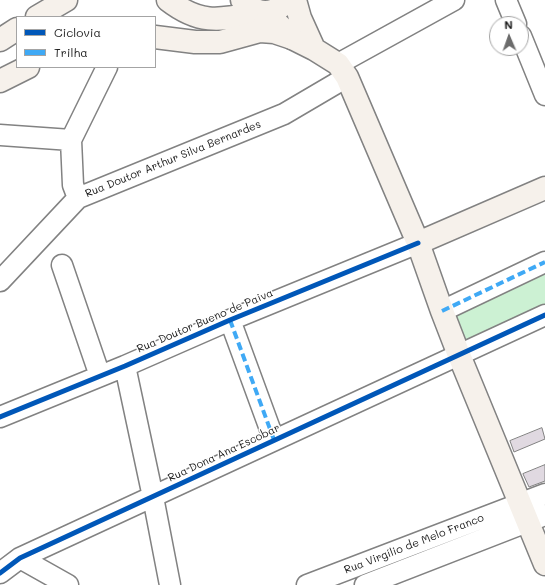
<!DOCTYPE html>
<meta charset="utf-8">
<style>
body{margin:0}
#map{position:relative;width:545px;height:585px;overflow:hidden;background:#fff;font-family:Mali,sans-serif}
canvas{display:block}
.legend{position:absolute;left:16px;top:16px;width:140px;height:52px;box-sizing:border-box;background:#fff;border:1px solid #a4a4a4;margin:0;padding:5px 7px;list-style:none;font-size:12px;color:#1c1c1c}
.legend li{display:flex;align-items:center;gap:8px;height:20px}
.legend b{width:20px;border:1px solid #a4a4a4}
.north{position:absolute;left:489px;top:16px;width:40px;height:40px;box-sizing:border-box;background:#fff;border:1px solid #a4a4a4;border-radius:50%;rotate:358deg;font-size:11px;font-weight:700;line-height:16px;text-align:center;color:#1c1c1c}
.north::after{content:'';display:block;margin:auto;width:14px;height:18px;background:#6b6b6b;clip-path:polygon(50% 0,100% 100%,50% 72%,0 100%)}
</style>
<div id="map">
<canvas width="545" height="585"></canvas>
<ul class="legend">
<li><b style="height:5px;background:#0057b8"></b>Ciclovia</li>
<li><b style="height:5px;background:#3fa9f5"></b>Trilha</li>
</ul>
<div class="north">N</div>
</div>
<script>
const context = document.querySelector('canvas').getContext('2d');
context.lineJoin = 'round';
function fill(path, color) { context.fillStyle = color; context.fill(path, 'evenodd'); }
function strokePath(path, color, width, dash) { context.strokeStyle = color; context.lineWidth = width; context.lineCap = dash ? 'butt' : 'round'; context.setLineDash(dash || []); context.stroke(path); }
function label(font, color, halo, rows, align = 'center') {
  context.font = font + ' Mali,sans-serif'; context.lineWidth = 3; context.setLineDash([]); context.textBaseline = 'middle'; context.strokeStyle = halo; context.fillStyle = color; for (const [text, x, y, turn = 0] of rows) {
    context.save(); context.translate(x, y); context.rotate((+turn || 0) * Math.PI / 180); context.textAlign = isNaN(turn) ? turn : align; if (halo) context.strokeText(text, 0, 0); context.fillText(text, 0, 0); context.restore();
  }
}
fill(new Path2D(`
 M545 264V311L460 348 445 312Z`), '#ccf1d3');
const building = new Path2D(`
 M542 428 545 439 514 452 510 441Z
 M545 465V481L529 487 523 474Z`);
fill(building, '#e0d9e1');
strokePath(building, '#828282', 1);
const minor = new Path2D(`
 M506 0 516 24
 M521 36 545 95
 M338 64 454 0
 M0 135 71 140
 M78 198 73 185 71 140 107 67
 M62 265 100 376
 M0 281 78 198 284 114 347 77
 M442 311 545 262
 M230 320 274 440
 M125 366 153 497 170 585
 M0 417 125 366 230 320 418 243
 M20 558 68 585
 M0 573 20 558 545 315
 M307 585 545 494
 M365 585 545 515`);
const major = new Path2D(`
 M168 0C203 27 223 19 264 12
 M242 0C257 16 274 16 288 0
 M295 0 300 18 314 49
 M279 25 292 38 314 49 338 64 347 77 418 243 442 311 459 355 545 564
 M418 243 545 188`);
const highway = new Path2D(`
 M37 17 66 0
 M260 31 267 21 270 12
 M155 37 195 42H220L260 31 274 32 292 38
 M0 40 17 29
 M0 81 28 67`);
strokePath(minor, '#828282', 23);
strokePath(major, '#828282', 25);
strokePath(highway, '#828282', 25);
strokePath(minor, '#fff', 20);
strokePath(major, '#f6f1eb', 22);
strokePath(highway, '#f6f1eb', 22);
strokePath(new Path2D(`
 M442 311 545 262
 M230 320 274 440`), '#3fa9f5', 4, [8, 4]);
strokePath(new Path2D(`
 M0 417 125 366 230 320 418 243
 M0 573 20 558 545 315`), '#0057b8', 5);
label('11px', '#1c1c1c', '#fff', [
 ["Rua Doutor Arthur Silva Bernardes",173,159,-22],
 ["Rua Doutor Bueno de Paiva",205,321,-23],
 ["Rua Dona Ana Escobar",224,453,-25],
 ["Rua Virgílio de Melo Franco",414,544,-21]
]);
</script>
